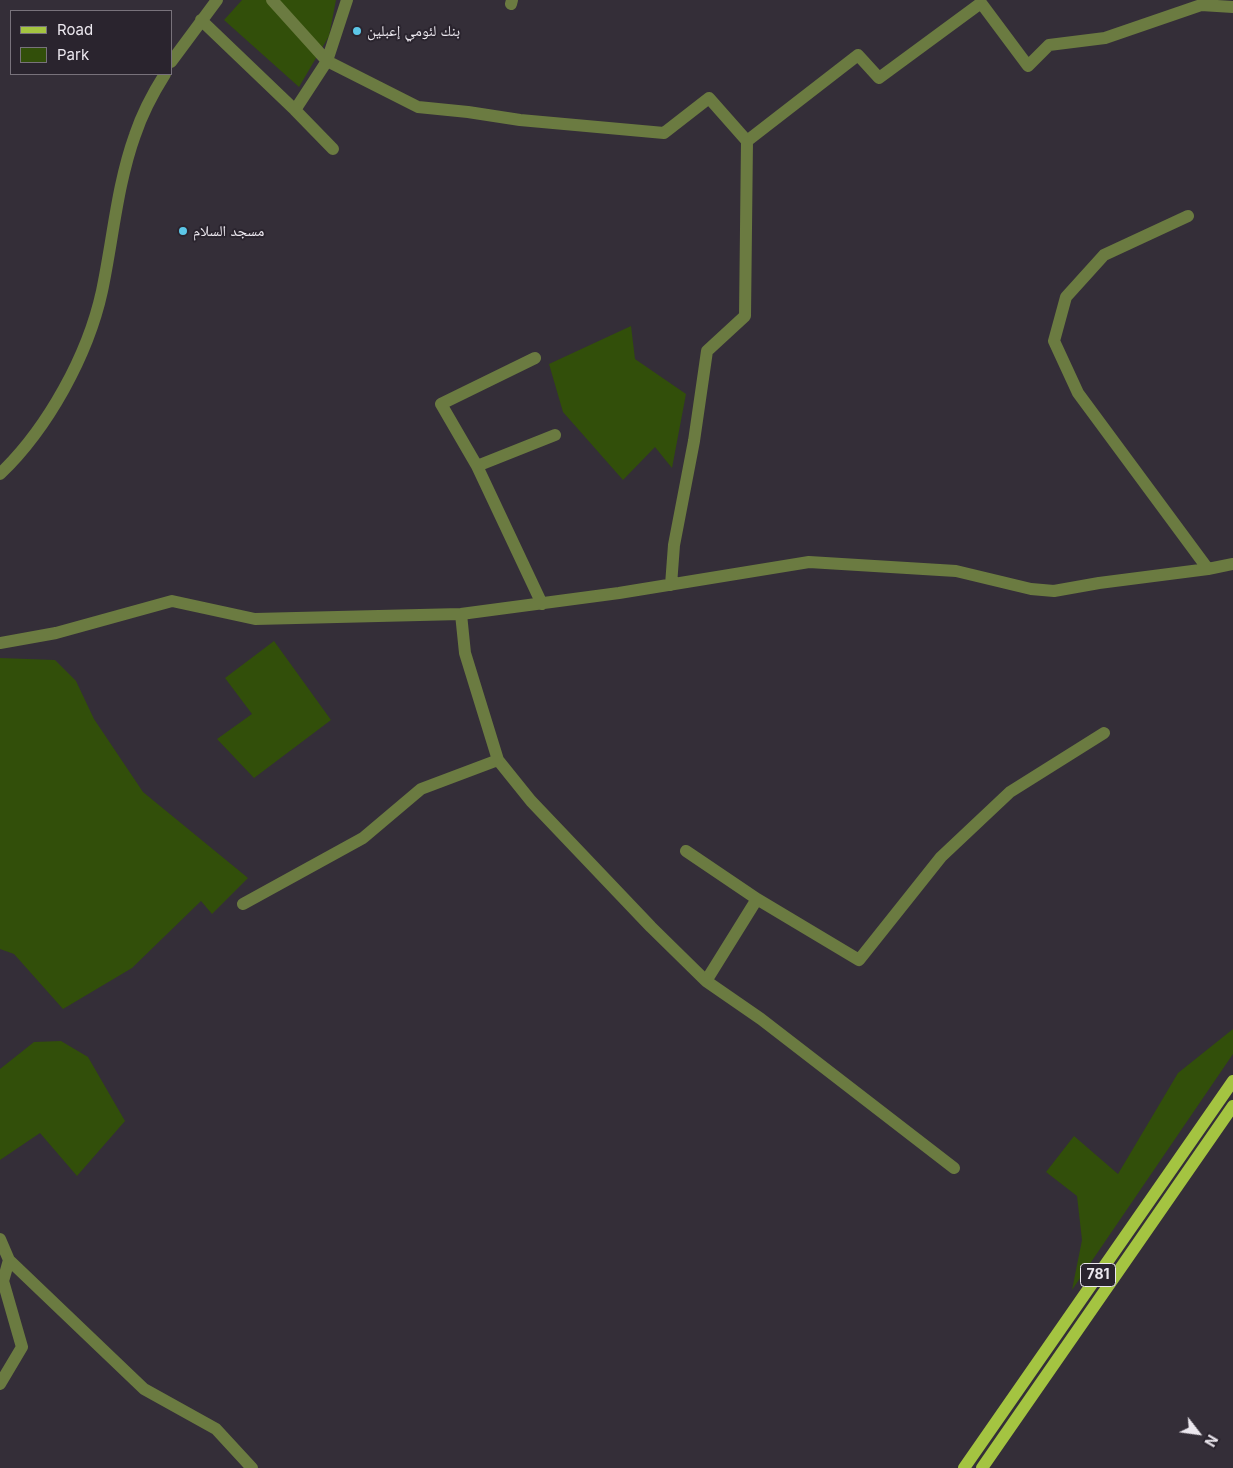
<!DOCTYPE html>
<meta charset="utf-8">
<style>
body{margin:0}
#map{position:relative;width:1233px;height:1468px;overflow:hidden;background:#342e38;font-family:Inter,sans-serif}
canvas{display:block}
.legend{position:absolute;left:10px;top:10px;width:162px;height:65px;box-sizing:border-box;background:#2a242e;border:1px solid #78727b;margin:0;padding:6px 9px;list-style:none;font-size:15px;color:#ece8ef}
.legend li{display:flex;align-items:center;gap:10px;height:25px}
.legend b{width:25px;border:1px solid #78727b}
.north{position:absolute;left:1173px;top:1408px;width:50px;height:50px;-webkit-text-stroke:4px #2a242e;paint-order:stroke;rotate:120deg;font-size:14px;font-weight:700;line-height:20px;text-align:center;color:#ece8ef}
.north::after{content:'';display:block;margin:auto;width:18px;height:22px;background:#ece8ef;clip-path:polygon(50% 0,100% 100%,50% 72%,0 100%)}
</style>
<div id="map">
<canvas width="1233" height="1468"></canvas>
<ul class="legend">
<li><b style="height:6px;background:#a4c441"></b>Road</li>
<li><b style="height:14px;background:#324f0a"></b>Park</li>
</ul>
<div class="north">N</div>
</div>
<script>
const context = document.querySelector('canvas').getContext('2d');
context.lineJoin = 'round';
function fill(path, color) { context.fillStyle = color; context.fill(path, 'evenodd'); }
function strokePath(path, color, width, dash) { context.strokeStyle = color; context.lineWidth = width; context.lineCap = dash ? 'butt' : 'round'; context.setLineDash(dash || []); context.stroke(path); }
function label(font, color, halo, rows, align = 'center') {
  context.font = font + ' Inter,"Noto Naskh Arabic",sans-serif'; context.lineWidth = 4; context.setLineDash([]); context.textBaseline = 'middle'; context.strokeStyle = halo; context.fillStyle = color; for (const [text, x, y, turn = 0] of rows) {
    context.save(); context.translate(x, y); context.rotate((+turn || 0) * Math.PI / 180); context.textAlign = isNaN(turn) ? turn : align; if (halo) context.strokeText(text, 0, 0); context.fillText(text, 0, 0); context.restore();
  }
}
fill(new Path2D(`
 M242 0H336L329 36 299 87 224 20Z
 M631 326 635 359 686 394 672 468 655 447 623 480 563 412 549 364Z
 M274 641 331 720 254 778 217 739 252 714 225 678Z
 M0 658 55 660 76 681 94 719 143 792 248 878 212 914 201 901 132 968 63 1009 14 954 0 949Z
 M1233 1029V1054L1072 1290 1082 1240 1077 1196 1046 1172 1074 1136 1118 1174 1178 1073Z
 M61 1041 88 1057 125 1121 77 1176 40 1133 0 1160V1069L34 1042Z`), '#324f0a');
strokePath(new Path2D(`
 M272 0 327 61 418 107 468 112 520 120 664 133 709 98 747 141 745 316 707 351 694 441 674 545 671 585
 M511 4 512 0
 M201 20 295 110
 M171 62 217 0
 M747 141 858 55 879 78 981 3 1028 66 1049 45 1105 38 1201 5 1233 7
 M333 149 295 110 327 61 347 0
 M1188 216 1104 255 1066 297 1054 341 1078 393 1208 569
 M535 358 441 404 477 466 542 604
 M477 466 555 435
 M0 474C48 428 88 355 102 291 113 239 117 185 135 135 142 114 153 93 165 74
 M461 614 465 653 498 760 531 801 651 927 706 981 761 1019 954 1168
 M0 643 56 633 172 601 255 619 461 614 619 593 809 562 956 571 1031 589 1054 591 1099 583 1208 569 1233 564
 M686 851 757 899 859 960 941 857 1010 792 1104 733
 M243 904 363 838 421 789 498 760
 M706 981 757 899
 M0 1239 9 1260 144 1389 216 1429 252 1468
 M0 1384 22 1347 3 1281 9 1260`), '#6b7b41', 12);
strokePath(new Path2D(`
 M964 1468 1233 1081
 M982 1468 1233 1106`), '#a4c441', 12);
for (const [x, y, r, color] of [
 [357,31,5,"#5cc7e8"],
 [183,231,5,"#5cc7e8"]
]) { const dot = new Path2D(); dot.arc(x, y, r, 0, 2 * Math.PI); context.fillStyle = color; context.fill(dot); strokePath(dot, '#2a242e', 2); }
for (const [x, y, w] of [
 [1098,1275,35]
]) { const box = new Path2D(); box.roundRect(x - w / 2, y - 11.5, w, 23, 4); context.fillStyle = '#2a242e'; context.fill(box); strokePath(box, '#ece8ef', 1); }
label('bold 14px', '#ece8ef', null, [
 ["781",1098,1275]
]);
label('15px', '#ece8ef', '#2a242e', [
 ["بنك لئومي إعبلين",367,31],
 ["مسجد السلام",193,231]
], 'left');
</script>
